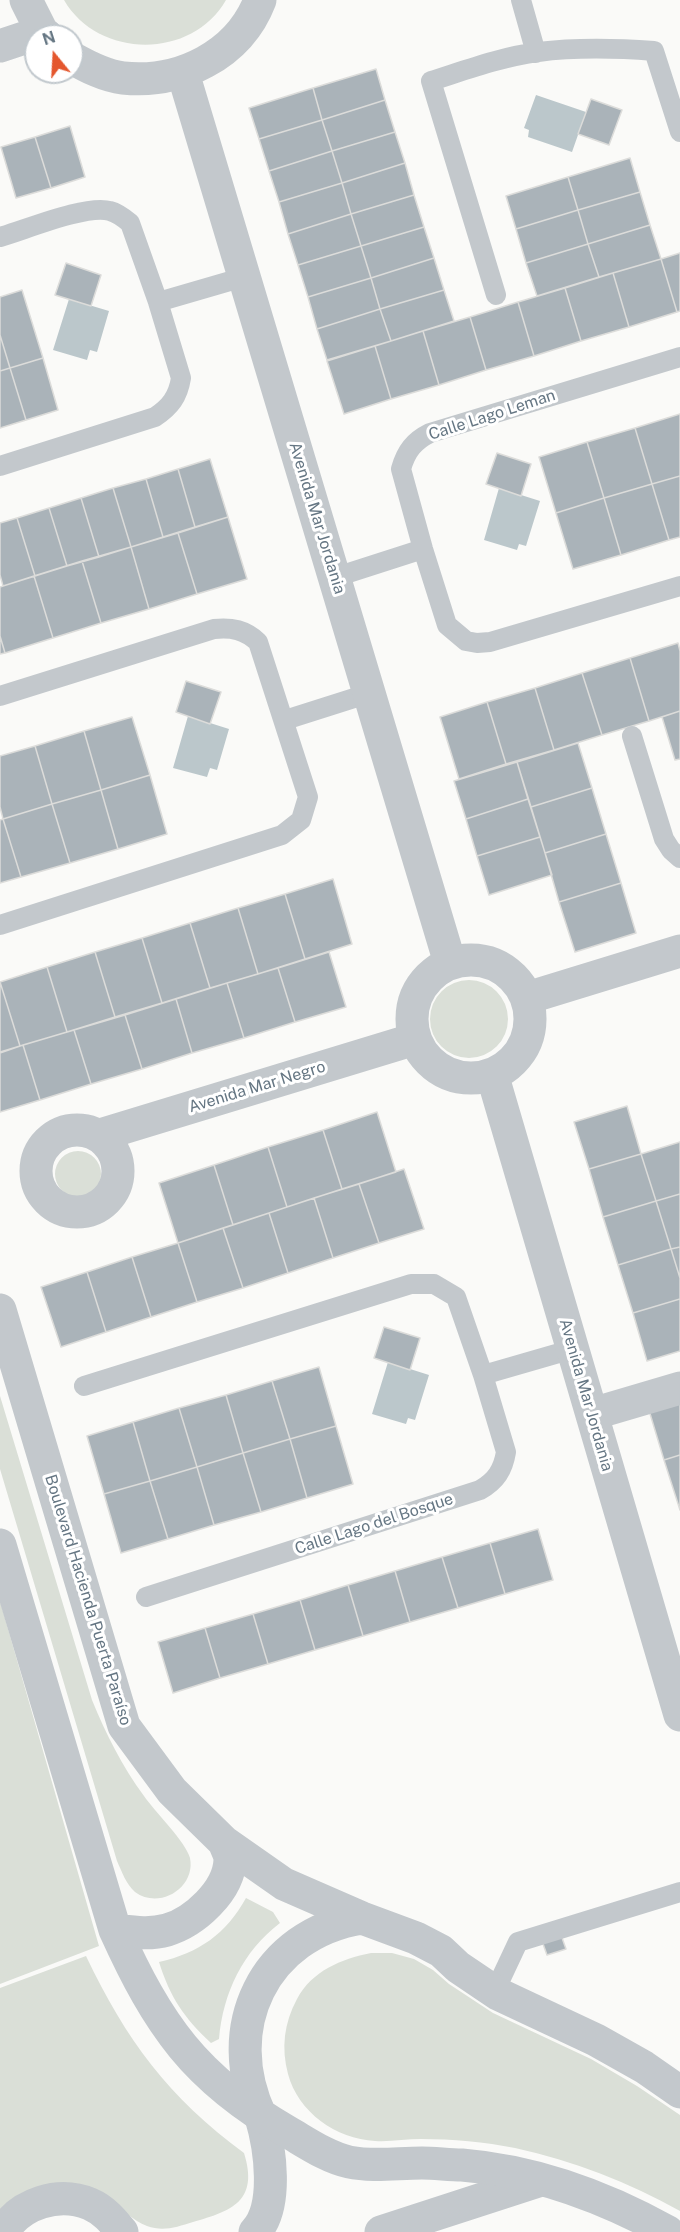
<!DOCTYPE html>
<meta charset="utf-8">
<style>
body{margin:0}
#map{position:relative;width:680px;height:2232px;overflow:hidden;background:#fafaf8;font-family:"Public Sans",sans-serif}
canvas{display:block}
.north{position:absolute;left:24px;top:24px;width:60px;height:60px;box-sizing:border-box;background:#fff;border:2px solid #c1c8cd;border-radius:50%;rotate:342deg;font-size:16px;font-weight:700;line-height:24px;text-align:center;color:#657683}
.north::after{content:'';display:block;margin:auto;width:21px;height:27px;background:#e4572e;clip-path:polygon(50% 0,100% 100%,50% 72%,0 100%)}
</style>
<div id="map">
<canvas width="680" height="2232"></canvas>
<div class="north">N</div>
</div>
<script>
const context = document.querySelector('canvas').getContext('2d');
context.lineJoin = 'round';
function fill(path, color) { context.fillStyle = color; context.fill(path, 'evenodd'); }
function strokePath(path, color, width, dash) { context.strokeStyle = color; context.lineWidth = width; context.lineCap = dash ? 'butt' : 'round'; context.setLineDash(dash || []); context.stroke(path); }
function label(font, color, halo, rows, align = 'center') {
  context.font = font + ' "Public Sans",sans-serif'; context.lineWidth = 6; context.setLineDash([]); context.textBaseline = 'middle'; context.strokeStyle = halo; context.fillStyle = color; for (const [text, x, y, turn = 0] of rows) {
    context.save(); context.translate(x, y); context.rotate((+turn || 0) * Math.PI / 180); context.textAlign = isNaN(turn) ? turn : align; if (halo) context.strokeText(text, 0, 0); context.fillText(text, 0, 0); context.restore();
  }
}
fill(new Path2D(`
 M64 0H226C192 60 98 59 64 0Z
 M430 1019a39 39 0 1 1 78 0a39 39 0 1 1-78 0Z
 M55 1174a23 23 0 1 1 46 0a23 23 0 1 1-46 0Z
 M0 1396 92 1700C106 1734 122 1766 144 1796 155 1812 186 1842 190 1858 196 1888 159 1910 135 1892 126 1884 122 1872 117 1861L0 1469Z
 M0 1601 99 1946 0 1984Z
 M246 1898 273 1912 280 1923C243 1951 223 1993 219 2039L211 2043C184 2018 170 1997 159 1962 199 1953 226 1934 246 1898Z
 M371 1953H392L414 1959 433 1970 449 1984 493 2013 591 2059 637 2086 680 2115V2211C628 2182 574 2161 515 2148 485 2142 452 2139 421 2139 406 2139 390 2142 375 2141 336 2139 298 2112 288 2074 281 2048 284 2023 297 1999 312 1971 341 1959 371 1953Z
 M86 1956C126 2040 168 2097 244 2153 259 2201 232 2211 193 2222 177 2227 163 2232 147 2226 133 2221 122 2209 110 2198L0 2212V1988Z`), '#dadfd7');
fill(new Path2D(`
 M536 95 586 112 572 152 528 137 529 130 524 128Z
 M69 299 109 311 97 352 90 350 87 360 53 350Z
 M499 488 540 501 526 546 519 544 517 550 484 540Z
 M188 716 229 729 217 770 210 768 207 777 173 768Z
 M388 1362 429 1375 415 1420 408 1418 406 1424 372 1414Z`), '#bbc7cb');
const building = new Path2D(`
 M376 69 385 100 322 120 313 88Z
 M313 88 322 120 259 139 249 108Z
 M591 99 622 110 609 145 578 134Z
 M385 100 395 132 332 151 322 120Z
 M322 120 332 151 269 171 259 139Z
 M70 126 85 177 51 188 35 137Z
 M395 132 405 163 342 183 332 151Z
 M35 137 51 188 16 198 1 147Z
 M332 151 342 183 279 202 269 171Z
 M630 158 640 192 578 210 568 177Z
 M405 163 414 195 351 214 342 183Z
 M568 177 578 210 516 229 506 196Z
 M342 183 351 214 288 234 279 202Z
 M640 192 650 225 588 244 578 210Z
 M414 195 424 227 361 246 351 214Z
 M578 210 588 244 526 263 516 229Z
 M351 214 361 246 298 265 288 234Z
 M650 225 661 259 599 277 588 244Z
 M424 227 434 258 371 278 361 246Z
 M588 244 599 277 537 296 526 263Z
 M361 246 371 278 308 297 298 265Z
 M680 253V311L677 312 661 259Z
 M434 258 444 290 380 309 371 278Z
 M661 259 677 312 629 327 613 273Z
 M66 263 101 275 91 306 55 295Z
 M613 273 629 327 581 341 565 288Z
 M371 278 380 309 317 329 308 297Z
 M565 288 581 341 534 356 518 302Z
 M22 290 43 358 10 368 0 335V297Z
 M444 290 454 321 391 341 380 309Z
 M518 302 534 356 486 370 470 317Z
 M380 309 391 341 327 360 317 329Z
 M470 317 486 370 439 385 423 331Z
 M423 331 439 385 391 399 375 346Z
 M0 335 10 368 0 371Z
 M375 346 391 399 344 414 327 361Z
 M43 358 58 410 26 420 10 368Z
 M10 368 26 420 0 428V371Z
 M680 414V476L652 484 635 428Z
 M635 428 652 484 604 498 587 442Z
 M587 442 604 498 556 513 539 457Z
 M497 453 531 464 521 496 486 484Z
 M210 459 228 517 195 527 178 469Z
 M178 469 195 527 163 537 146 479Z
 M680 476V537L669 540 652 484Z
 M146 479 163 537 131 547 113 488Z
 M652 484 669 540 621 555 604 498Z
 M113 488 131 547 99 557 81 498Z
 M81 498 99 557 67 566 49 508Z
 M604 498 621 555 573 569 556 513Z
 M49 508 67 566 35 576 17 518Z
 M228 517 247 579 197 594 178 533Z
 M17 518 35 576 3 586 0 575V523Z
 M178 533 197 594 149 609 131 547Z
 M131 547 149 609 101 623 82 561Z
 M82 561 101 623 53 638 34 576Z
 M34 576 53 638 5 653 0 636V587Z
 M0 636 5 653 0 654Z
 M678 643 680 651V711L649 721 630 658Z
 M630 658 649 721 602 735 582 673Z
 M582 673 602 735 554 750 535 688Z
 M186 681 221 692 210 724 176 712Z
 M535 688 554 750 506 764 487 702Z
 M487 702 506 764 459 779 440 717Z
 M680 711V759L675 760 662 717Z
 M132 717 150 775 101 790 84 731Z
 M84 731 101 790 52 804 35 746Z
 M578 743 592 788 531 807 517 762Z
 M35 746 52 804 3 819 0 807V756Z
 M517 762 528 799 466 819 454 781Z
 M150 775 167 834 118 849 101 790Z
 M592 788 606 834 545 853 531 807Z
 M101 790 118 849 70 863 52 804Z
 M528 799 540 837 477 856 466 819Z
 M52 804 70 863 21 877 3 819Z
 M3 819 21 877 0 883V820Z
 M606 834 621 883 559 902 545 853Z
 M540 837 552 875 489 895 477 856Z
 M333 879 352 944 305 959 285 894Z
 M621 883 636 933 575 952 559 902Z
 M285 894 305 959 258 974 238 908Z
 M238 908 258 974 210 988 190 923Z
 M190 923 210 988 162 1003 142 938Z
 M142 938 162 1003 115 1017 95 952Z
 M95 952 115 1017 67 1032 47 967Z
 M329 952 346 1007 295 1022 278 968Z
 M47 967 67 1032 20 1046 0 982Z
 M278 968 295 1022 244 1038 227 983Z
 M0 982 20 1046 0 1052Z
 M227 983 244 1038 192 1053 176 999Z
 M176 999 192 1053 142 1069 125 1015Z
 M125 1015 142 1069 91 1084 74 1030Z
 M74 1030 91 1084 40 1100 23 1045Z
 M23 1045 40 1100 0 1112V1053Z
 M627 1106 641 1154 589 1169 574 1122Z
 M377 1112 396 1172 342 1189 323 1130Z
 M323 1130 342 1189 287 1207 268 1147Z
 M680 1142V1194L656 1201 641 1154Z
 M268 1147 287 1207 233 1225 214 1165Z
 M641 1154 656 1201 603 1217 589 1169Z
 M214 1165 233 1225 178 1243 159 1183Z
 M404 1169 424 1229 379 1243 359 1184Z
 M359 1184 379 1243 333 1258 314 1198Z
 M680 1194V1247L671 1249 656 1201Z
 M314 1198 333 1258 288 1273 269 1213Z
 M656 1201 671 1249 618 1265 603 1217Z
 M269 1213 288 1273 243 1288 223 1228Z
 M223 1228 243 1288 197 1302 178 1243Z
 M178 1243 197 1302 151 1317 132 1257Z
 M680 1247V1278L671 1249Z
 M671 1249 680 1278V1299L633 1313 618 1265Z
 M132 1257 151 1317 106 1332 87 1272Z
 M87 1272 106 1332 61 1347 41 1287Z
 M680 1299V1351L647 1361 633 1313Z
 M384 1327 420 1338 410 1370 374 1358Z
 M319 1367 336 1426 290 1439 272 1381Z
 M272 1381 290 1439 243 1453 226 1395Z
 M226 1395 243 1453 197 1467 179 1408Z
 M680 1397V1455L664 1460 648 1407Z
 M179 1408 197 1467 150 1481 133 1422Z
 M133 1422 150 1481 104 1494 87 1436Z
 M336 1426 353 1484 307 1498 290 1439Z
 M290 1439 307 1498 261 1512 243 1453Z
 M243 1453 261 1512 214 1525 197 1467Z
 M680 1455V1510L664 1460Z
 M197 1467 214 1525 168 1539 150 1481Z
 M150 1481 168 1539 121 1553 104 1494Z
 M538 1529 553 1580 505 1594 490 1543Z
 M490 1543 505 1594 458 1608 442 1557Z
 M442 1557 458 1608 410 1622 395 1571Z
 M395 1571 410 1622 363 1636 348 1585Z
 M348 1585 363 1636 315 1650 300 1600Z
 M300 1600 315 1650 268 1664 253 1614Z
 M253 1614 268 1664 220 1678 205 1628Z
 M205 1628 220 1678 173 1693 158 1642Z
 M561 1935 566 1949 547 1955 542 1941Z`);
fill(building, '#aab3b9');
strokePath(building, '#dcdcda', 1.5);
strokePath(new Path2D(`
 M521 0 536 53
 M0 237C25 230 87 204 110 211 118 213 124 218 130 223L158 302 181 378C178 397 170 407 155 417L0 466
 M496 295 431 81C466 70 501 57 538 52 577 47 615 48 654 51L680 132
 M158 302 244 277
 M680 357 430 433C414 441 406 451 401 469L423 549 447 625 466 641 477 643 490 642 680 586
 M336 577 423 549
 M0 696 214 629C232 627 245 630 258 642L308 797 301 820 282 835 0 925
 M285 720 370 693
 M632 736 664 839 671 850 680 858
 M483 1375 573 1349
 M84 1386 411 1284H434L456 1297 483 1375 506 1452C503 1470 496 1481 480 1490L146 1597
 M495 1991 518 1942 680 1892`), '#c3c8cc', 20);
strokePath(new Path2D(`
 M26 0 42 32 47 36
 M0 46 42 32
 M72 58C88 67 105 76 123 78 180 84 239 55 260 0
 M183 73 450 963
 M412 1019a59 59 0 1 1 118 0a59 59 0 1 1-118 0Z
 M527 998 680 951
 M492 1074 680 1715
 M36 1171a41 41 0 1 1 82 0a41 41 0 1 1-82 0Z
 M100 1135 415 1039
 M592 1414 680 1388
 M3 2232C20 2203 59 2191 90 2204 104 2210 113 2221 122 2232
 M255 2232C279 2207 270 2147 261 2117
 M381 2232 541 2180`), '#c3c8cc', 33);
strokePath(new Path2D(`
 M0 1310 124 1726 172 1791 224 1842 284 1884 362 1918 416 1938 441 1951 458 1967 498 1994 596 2040 644 2067 680 2092
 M0 1545 115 1930C158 2025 195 2079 288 2132 307 2143 327 2157 349 2162 373 2167 397 2163 422 2163 435 2163 449 2165 462 2165 535 2171 605 2197 668 2232
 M115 1930C132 1932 149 1935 167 1930 194 1922 229 1891 230 1860 230 1855 226 1847 224 1842
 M261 2117C219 2029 263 1934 362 1918`), '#c3c8cc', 33);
label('16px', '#657683', '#fff', [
 ["Calle Lago Leman",492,415,-18],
 ["Avenida Mar Jordania",317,518,73],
 ["Avenida Mar Negro",257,1087,-17],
 ["Avenida Mar Jordania",586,1395,74],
 ["Calle Lago del Bosque",374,1524,-18],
 ["Boulevard Hacienda Puerta Paraíso",88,1600,73]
]);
</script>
